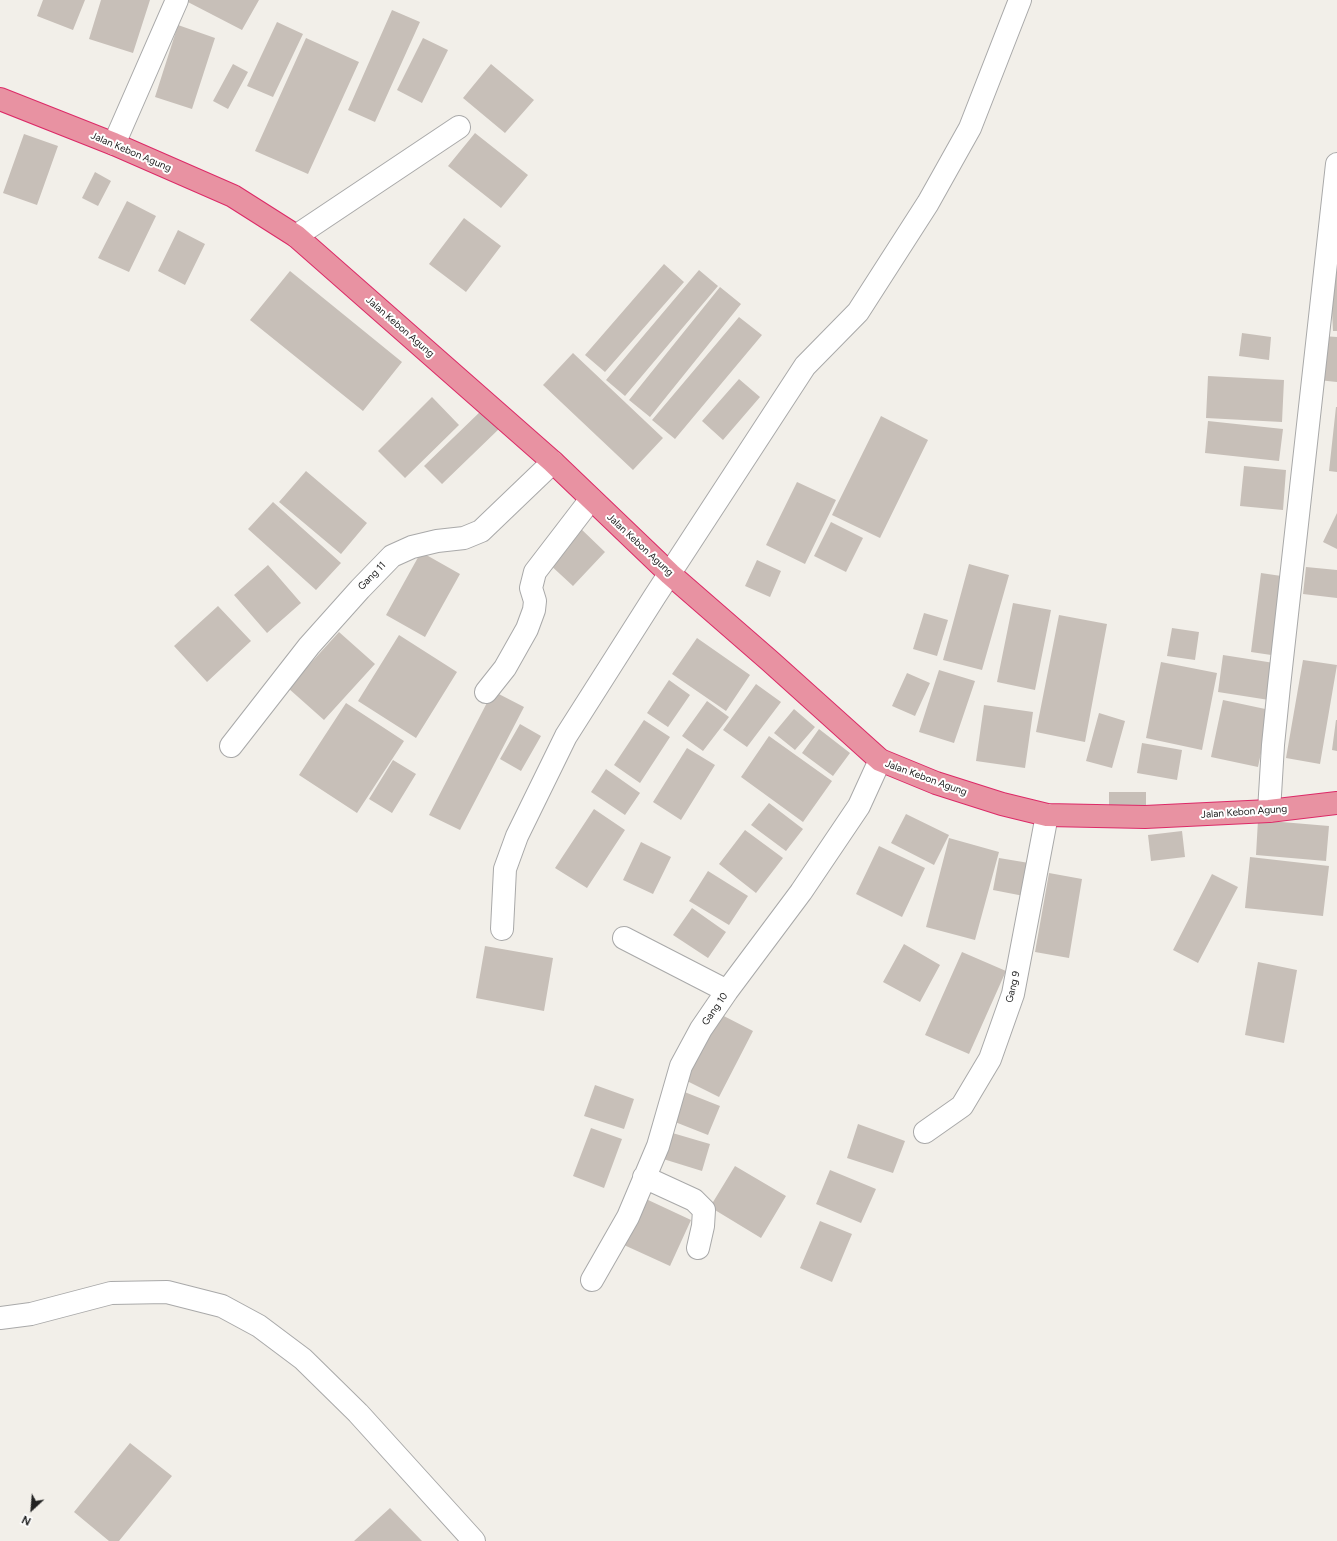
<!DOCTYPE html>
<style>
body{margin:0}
#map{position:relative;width:1337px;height:1541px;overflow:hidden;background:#f2efe9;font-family:Figtree,sans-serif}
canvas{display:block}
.north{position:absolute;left:12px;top:1489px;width:40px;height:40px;-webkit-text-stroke:3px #fff;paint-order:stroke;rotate:206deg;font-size:11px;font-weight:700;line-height:16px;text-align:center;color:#222}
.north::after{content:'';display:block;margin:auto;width:14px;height:18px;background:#222;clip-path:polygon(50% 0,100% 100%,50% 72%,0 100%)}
</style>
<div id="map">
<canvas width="1337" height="1541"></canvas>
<div class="north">N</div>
</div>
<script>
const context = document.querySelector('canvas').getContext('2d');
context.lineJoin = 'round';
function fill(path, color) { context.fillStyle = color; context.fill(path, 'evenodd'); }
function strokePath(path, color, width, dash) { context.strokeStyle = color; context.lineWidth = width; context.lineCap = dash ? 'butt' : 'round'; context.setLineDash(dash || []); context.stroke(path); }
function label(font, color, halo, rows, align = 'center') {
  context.font = font + ' Figtree,sans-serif'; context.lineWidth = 4; context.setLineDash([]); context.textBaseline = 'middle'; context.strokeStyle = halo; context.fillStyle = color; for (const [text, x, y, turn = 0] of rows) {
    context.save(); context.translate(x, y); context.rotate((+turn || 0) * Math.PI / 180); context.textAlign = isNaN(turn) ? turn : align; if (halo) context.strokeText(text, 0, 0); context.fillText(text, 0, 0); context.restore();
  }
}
fill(new Path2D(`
 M43 0H85L73 30 37 16Z
 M101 0H150L133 53 89 39Z
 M184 0H259L242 30Z
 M392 10 420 22 375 122 348 110Z
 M277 22 303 34 273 97 247 86Z
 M178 25 215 38 192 109 155 97Z
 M306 38 359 62 308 174 255 151Z
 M423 38 448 50 422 103 397 90Z
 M233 64 248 72 228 109 213 101Z
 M491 64 534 100 505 133 463 98Z
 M475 133 528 175 501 208 448 166Z
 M24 134 58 146 37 205 3 193Z
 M95 172 111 181 98 206 82 198Z
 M127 201 156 216 129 272 98 258Z
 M464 218 501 246 466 292 429 264Z
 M178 230 205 244 185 285 158 271Z
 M664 264 684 282 605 372 585 355Z
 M699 270 718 286 625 396 606 380Z
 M1330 270H1337V331H1333Z
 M290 271 402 362 363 411 250 320Z
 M720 287 741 304 650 417 629 400Z
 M739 317 762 335 675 439 652 420Z
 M1242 333 1271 337 1269 360 1239 356Z
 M1323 336 1337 337V382L1318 380Z
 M573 353 663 438 633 470 543 385Z
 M1208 376 1284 380 1282 422 1206 418Z
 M739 379 760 397 723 440 702 421Z
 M432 397 459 425 405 478 378 451Z
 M1336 407H1337V472L1329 471Z
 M483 409 501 427 442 484 424 466Z
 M881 416 928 440 880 538 832 515Z
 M1208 421 1283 429 1279 461 1205 453Z
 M1244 466 1286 470 1283 510 1240 506Z
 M306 471 367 523 341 554 279 502Z
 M797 482 836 500 805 564 766 545Z
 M273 502 341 563 316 590 248 529Z
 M1337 513V549L1323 542Z
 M831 522 863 538 846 572 814 556Z
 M579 527 605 552 573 586 547 562Z
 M421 552 460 574 425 637 386 615Z
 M757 560 781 571 770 597 745 586Z
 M969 564 1009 575 982 670 943 660Z
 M268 565 301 603 267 633 234 595Z
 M1306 567 1337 570V598L1303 594Z
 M1261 573 1288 577 1278 656 1251 652Z
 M1013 603 1051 610 1035 690 997 682Z
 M218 606 251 641 207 682 174 646Z
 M924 613 948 620 937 656 913 649Z
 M1059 615 1107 624 1085 742 1036 732Z
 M1172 628 1199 632 1195 660 1167 656Z
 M339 632 375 664 324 720 288 688Z
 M399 635 457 672 416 738 358 701Z
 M697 638 750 675 726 711 672 674Z
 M1223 655 1274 663 1269 700 1218 692Z
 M1303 660 1337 665 1320 764 1286 758Z
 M1161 662 1217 673 1202 750 1146 738Z
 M939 670 975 681 954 743 919 732Z
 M907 673 930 683 915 716 892 706Z
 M669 680 690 695 668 727 647 713Z
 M756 684 781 702 747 747 723 730Z
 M493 691 524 707 460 830 429 815Z
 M1223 700 1270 710 1258 767 1211 757Z
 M707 701 729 717 703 751 682 736Z
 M346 703 404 741 357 813 299 775Z
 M984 705 1033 712 1025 768 976 761Z
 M794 709 815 727 795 750 774 733Z
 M1099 713 1125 721 1112 768 1086 761Z
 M644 720 670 737 640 783 614 765Z
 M1336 720H1337V751L1332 750Z
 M520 724 541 736 521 771 500 759Z
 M819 729 850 753 833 776 802 753Z
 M769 736 832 781 803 822 741 777Z
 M1142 743 1182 750 1177 780 1137 773Z
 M687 748 715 765 681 820 653 802Z
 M393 760 416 774 392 813 369 799Z
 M606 769 640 793 625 815 591 792Z
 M1109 792H1146V807L1109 806Z
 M769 803 803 829 786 851 751 825Z
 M594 809 625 830 587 888 555 868Z
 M906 814 949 835 934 865 891 843Z
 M1258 820 1329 826 1326 861 1256 855Z
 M745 830 783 858 756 893 719 864Z
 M1182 831 1185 857 1151 861 1148 835Z
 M949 838 999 852 975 940 926 927Z
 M641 842 671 857 653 894 623 880Z
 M879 846 925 868 902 917 856 894Z
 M1250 857 1329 866 1323 916 1245 908Z
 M999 858 1035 864 1029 897 993 890Z
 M708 871 748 896 729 925 689 901Z
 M1049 873 1082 879 1069 958 1035 952Z
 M1212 874 1238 887 1198 963 1173 950Z
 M692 908 726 932 708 958 673 935Z
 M904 944 940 965 920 1002 883 982Z
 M485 946 553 958 544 1011 476 998Z
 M962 952 1006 971 969 1054 925 1035Z
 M1258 962 1297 970 1284 1043 1245 1035Z
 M716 1012 753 1031 719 1097 683 1079Z
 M595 1085 634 1099 624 1129 584 1116Z
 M682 1091 720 1106 708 1135 670 1120Z
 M858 1124 905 1141 893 1173 847 1158Z
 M591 1128 622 1139 604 1188 573 1176Z
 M669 1132 710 1144 702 1171 660 1158Z
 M735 1166 786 1196 761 1238 710 1207Z
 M830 1170 876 1189 861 1223 816 1204Z
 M646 1199 691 1220 670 1266 624 1245Z
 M820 1221 852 1234 832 1282 800 1268Z
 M130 1443 172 1476 119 1541H109L74 1512Z
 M390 1508 422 1541H354Z`), '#c7bfb8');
const street = new Path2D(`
 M114 144 177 0
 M296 236 459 127
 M486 692 505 668 527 629 534 610 535 601 531 588 535 572 591 499
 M231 746 309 646 360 589 392 556 412 547 437 541 464 538 481 531 553 462
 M1269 811 1273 745 1279 686 1337 164
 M502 929 505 869 517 836 566 736 655 596 805 366 858 312 928 203 970 128 1020 0
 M624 938 727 991
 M925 1132 962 1106 990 1059 1013 994 1047 815
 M644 1177 694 1200 704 1210 703 1226 698 1248
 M592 1280 628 1217 658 1146 681 1066 701 1029 727 991 801 892 859 806 880 760
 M0 1318 31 1314 111 1293 167 1292 222 1306 259 1326 303 1359 358 1413 474 1541`);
const highway = new Path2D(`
 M0 99 114 144 233 196 296 236 553 462 670 574 770 661 880 760 936 783 1002 804 1047 815 1145 817 1269 811 1337 803`);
strokePath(street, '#a9a9a9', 24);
strokePath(highway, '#dc2a67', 24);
strokePath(street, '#fff', 22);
strokePath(highway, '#e892a2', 22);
label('10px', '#222', '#fff', [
 ["Jalan Kebon Agung",131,152,23],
 ["Jalan Kebon Agung",400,327,41],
 ["Jalan Kebon Agung",640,545,43],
 ["Gang 11",372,576,-46],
 ["Jalan Kebon Agung",926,778,20],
 ["Jalan Kebon Agung",1244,812,-4],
 ["Gang 9",1013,987,-76],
 ["Gang 10",715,1009,-55]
]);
</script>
